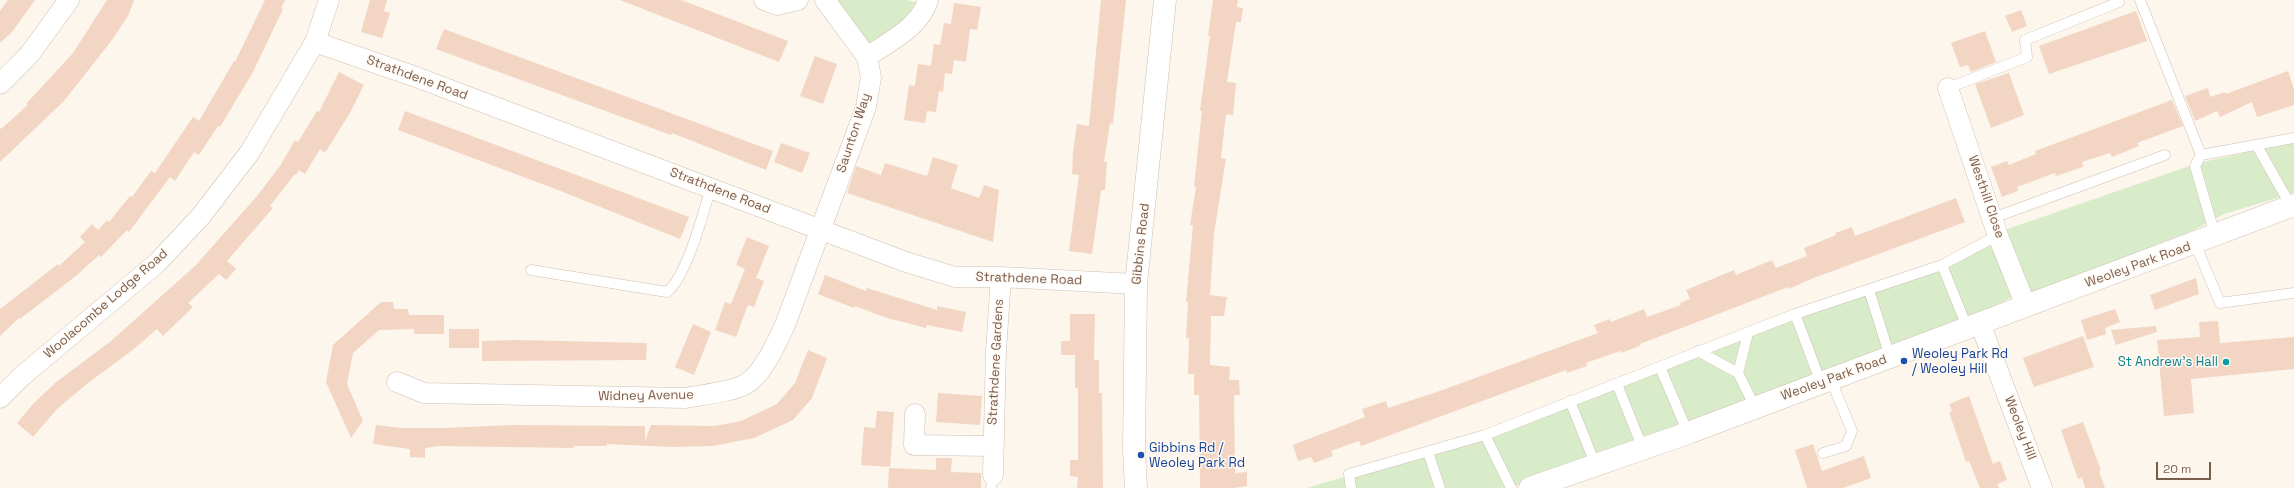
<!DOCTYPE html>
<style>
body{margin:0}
#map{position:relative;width:2294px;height:488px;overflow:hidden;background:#fdf6ec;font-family:"Space Grotesk",sans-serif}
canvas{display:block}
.scale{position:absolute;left:2156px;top:462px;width:55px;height:18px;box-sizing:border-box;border:2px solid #7a5c4d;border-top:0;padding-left:5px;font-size:12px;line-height:14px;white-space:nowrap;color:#7a5c4d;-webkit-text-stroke:3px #fffaf3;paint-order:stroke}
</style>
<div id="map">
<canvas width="2294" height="488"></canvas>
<div class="scale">20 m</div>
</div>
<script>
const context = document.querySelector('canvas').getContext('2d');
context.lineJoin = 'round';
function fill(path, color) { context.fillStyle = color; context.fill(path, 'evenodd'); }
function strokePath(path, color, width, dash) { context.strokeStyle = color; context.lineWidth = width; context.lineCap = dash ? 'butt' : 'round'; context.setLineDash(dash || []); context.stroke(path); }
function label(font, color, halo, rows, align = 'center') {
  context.font = font + ' "Space Grotesk",sans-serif'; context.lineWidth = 3; context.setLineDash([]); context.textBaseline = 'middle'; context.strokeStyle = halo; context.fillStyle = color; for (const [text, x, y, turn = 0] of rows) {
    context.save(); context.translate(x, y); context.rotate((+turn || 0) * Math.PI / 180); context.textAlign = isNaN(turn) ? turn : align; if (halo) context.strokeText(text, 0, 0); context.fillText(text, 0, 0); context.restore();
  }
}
fill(new Path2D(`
 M834 0H907L919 3C904 22 890 35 867 44Z
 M2294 142V193L2224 214 2194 230 2030 294 2002 231 2198 163Z
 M1992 241 2012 297 1970 319 1510 488H1307L1428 452Z`), '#d8ecc9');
fill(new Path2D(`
 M8 0H35L12 32 0 43V11Z
 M107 0H134L128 16 112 40 64 101 0 162V128L1 129 28 105 26 104 73 53Z
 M265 0H285L281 8 283 9 253 72 220 127 218 126 199 155 194 152 175 181 170 177 129 232 127 230 101 257 99 255 77 275 20 319 19 318 0 336V309L58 264 59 266 85 242 80 237 92 224 98 230 107 220 109 222 130 196 132 197 151 171 155 173 193 117 199 121 234 61 235 62Z
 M370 0H387L384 11 390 13 382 38 361 32Z
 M620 0H681L788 41 779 62Z
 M1101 0H1126L1113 124 1110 123 1104 162H1107L1105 190H1101L1092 254 1069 251 1079 175 1072 174 1073 152 1077 124 1089 126Z
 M1213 0H1238L1237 7 1243 8 1241 22H1236L1227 82 1236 83 1233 115 1226 114 1221 158 1226 159 1214 233 1210 295 1227 297 1224 316H1211L1210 365 1230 367 1229 380H1239L1240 395H1234L1235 473 1247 472V486L1233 488H1200L1199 395H1194V374H1188L1189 338H1186L1188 302H1186L1193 225H1190L1196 187H1194L1202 111H1200L1210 36H1208Z
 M954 3 981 7 977 30 970 29 966 62 954 60 952 74 945 73 943 92 939 91 936 112 927 111 925 123 904 120 909 85 915 86 918 64 931 66 934 44 940 45 944 23 951 24Z
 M2021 10 2027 26 2012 32 2005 16Z
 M2136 11 2147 41 2049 74 2039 46Z
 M444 29 773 151 766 170 672 133 671 135 436 49Z
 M1985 31 1996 62 1971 72 1968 65 1960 67 1951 43Z
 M815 56 837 64 823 104 800 96Z
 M2288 71 2294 89V105L2257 117 2252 102 2220 117 2217 111 2195 121 2185 96 2208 88 2210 97 2225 92 2226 94Z
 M339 72 364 85 350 113 325 153 320 149 305 174 299 170 296 175 295 174 270 206 273 208 227 261 236 269 226 280 219 274 188 303 193 307 163 336 157 329 134 349 88 383 57 409 33 437 17 423 33 404 55 383 111 341 196 265 257 196 280 166 295 140 298 142 317 111 319 112Z
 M2009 73 2024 115 1991 128 1975 84Z
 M2172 100 2183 126 2137 143 2139 146 2112 157 2110 153 2082 162 2083 167 2056 176 2055 173 2017 187 2018 191 2002 197 1991 167 2007 161 2009 165 2036 154 2035 151Z
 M405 111 689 217 680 239 558 190 398 130Z
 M781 143 810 153 802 173 774 162Z
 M933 157 958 165 951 188 979 198 984 185 999 190 993 242 847 193 856 166 881 175 885 163 927 176Z
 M1956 198 1965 222 1811 279 1789 289 1788 287 1640 344 1641 345 1632 349 1621 353 1620 351 1586 363 1587 366 1567 373 1566 370 1361 446 1359 441 1331 451 1333 456 1314 463 1311 457 1298 461 1293 445 1365 417 1362 409 1386 401 1388 408 1437 392 1598 333 1594 325 1610 319 1611 322 1644 309 1647 317 1681 305 1680 303 1690 299 1686 290 1734 270 1736 275 1772 260 1776 268 1807 256 1804 248 1836 235 1835 233 1852 227 1855 236Z
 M747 237 769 246 756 278 764 281 754 307 748 305 736 337 715 330 725 302 731 304 745 269 736 265Z
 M825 275 866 291 867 288 937 310V306L966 312 962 332 927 325 926 328 887 318 855 306 854 308 818 294Z
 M2196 278 2199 294 2155 310 2150 295Z
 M381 302H393L394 309H408L409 315H444V334H414V329L379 330 353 353 347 384 363 421 351 438 326 382 333 345Z
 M2115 309 2120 322 2105 328 2106 334 2087 340 2081 320Z
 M1070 314H1095L1094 360H1099V393H1102L1103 488H1077L1078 477 1070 476V460H1078V388H1075V355H1061V341H1070Z
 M2218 321 2220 343 2294 337V369L2191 379 2194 413 2164 416 2157 340 2200 337 2199 322Z
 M693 324 711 332 694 375 675 367Z
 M2156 326 2157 332 2116 345 2111 330Z
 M449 329H479V348H449Z
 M2083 336 2094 367 2034 387 2023 358Z
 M516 340 647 343 646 360 482 361V341Z
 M808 350 827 358 812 398 793 420 754 438 713 446 672 447 607 444V446H574V448L439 446 425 448V458L410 457V449L373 444 376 425 401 428H444L511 425 645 426V441L651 425 715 426 741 421 777 404 795 383Z
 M938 393 982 396 980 425 936 422Z
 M1969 396 1993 464 2000 461 2007 480 1997 484 1999 488H1980L1969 461 1966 462 1949 412 1952 411 1949 404Z
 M877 411 894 412 890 467 861 465 864 427 875 428Z
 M2083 422 2101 470 2099 471 2105 488H2085L2082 477 2078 479 2061 430Z
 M1813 444 1822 471 1864 456 1871 478 1843 488H1807L1795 450Z
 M936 458H952L951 472 981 473V488H888L889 468 936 470Z`), '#f3d5c3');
const service = new Path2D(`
 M2140 0 2201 155 2195 166 2215 235
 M1948 88 2027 57 2025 40 2119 2
 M2257 146 2291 206
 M2201 155 2294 138
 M1993 218 2165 155
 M2195 243 2220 303 2294 293
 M1942 265 1967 327
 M531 270 667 292C687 276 703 214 711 187
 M1869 290 1890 357
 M1795 314 1821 383
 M1698 351 1738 373 1755 407
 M1660 367 1688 433
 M1738 373 1748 333
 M1617 384 1643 449
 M1570 401 1596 466
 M1485 435 1511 488
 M1428 452 1440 488
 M1823 453 1846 446 1852 431 1831 380
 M991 488 993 475
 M1351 488 1349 474 1485 435 1795 314 1942 265 1989 240`);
const minor = new Path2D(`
 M764 0 777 5 798 0
 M315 42 416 77 906 262 955 277H1001L1136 284
 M867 57C888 42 920 28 928 0
 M0 84 29 55 69 0
 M1948 88 1998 236 2026 306
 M1980 323 2042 488
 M397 382 424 393 685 398C700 395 733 392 746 384 763 374 777 342 785 325L866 107 871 77 867 57 825 0
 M0 398 22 376 157 263 201 216 250 152 315 42 329 0
 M915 414 914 445 992 446
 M993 475 996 351 1001 277`);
const tertiary = new Path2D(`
 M1136 488 1134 450 1136 284 1165 0
 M1530 488 1688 433 2294 205`);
strokePath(service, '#d1beb0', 11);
strokePath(minor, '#d1beb0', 21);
strokePath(tertiary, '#d1beb0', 23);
strokePath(service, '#fff', 10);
strokePath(minor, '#fff', 20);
strokePath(tertiary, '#fff', 22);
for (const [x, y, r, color] of [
 [1904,361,4,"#1a4fb4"],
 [2226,362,4,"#0f9aa8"],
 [1141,455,4,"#1a4fb4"]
]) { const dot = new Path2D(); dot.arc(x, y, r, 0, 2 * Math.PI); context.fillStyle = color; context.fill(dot); strokePath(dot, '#fffaf3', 1.5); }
label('13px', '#7a5c4d', '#fffaf3', [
 ["Strathdene Road",417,78,20],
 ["Saunton Way",854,133,-72],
 ["Strathdene Road",720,191,21],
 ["Westhill Close",1986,197,71],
 ["Gibbins Road",1141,244,-84],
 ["Weoley Park Road",2138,265,-20],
 ["Strathdene Road",1029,279,2],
 ["Woolacombe Lodge Road",106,304,-41],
 ["Strathdene Gardens",996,362,-87],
 ["Weoley Park Road",1834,378,-20],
 ["Widney Avenue",646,396,-1],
 ["Weoley Hill",2020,428,69]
]);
label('13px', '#164399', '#fffaf3', [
 ["Weoley Park Rd",1912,354],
 ["/ Weoley Hill",1912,369],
 ["Gibbins Rd /",1149,448],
 ["Weoley Park Rd",1149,463]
], 'left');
label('13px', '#0d838f', '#fffaf3', [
 ["St Andrew's Hall",2218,362]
], 'right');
</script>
